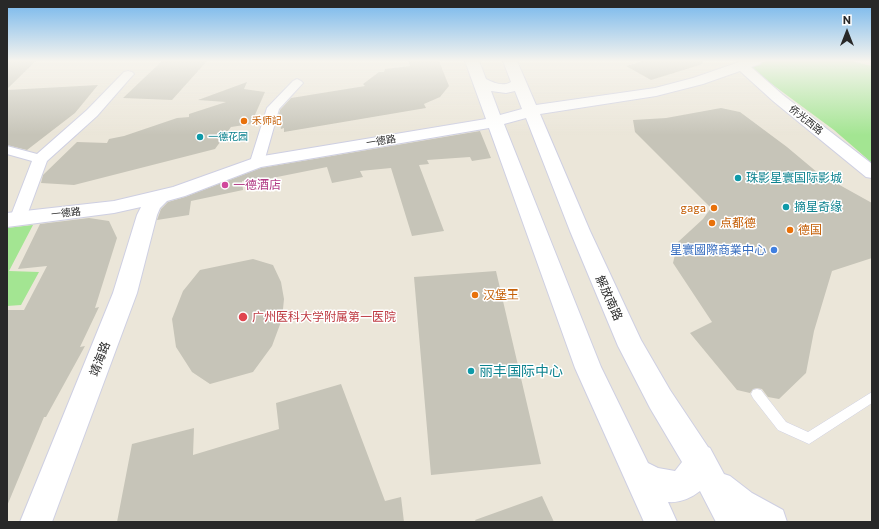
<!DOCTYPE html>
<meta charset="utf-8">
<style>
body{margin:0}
#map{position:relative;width:879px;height:529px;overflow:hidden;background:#ebe6d9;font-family:Commissioner,sans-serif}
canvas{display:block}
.frame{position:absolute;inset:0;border:8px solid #282828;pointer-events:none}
.north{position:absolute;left:827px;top:12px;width:40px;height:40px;-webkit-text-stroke:3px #fff;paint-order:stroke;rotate:0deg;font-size:11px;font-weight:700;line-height:16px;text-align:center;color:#282828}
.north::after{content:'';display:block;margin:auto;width:14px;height:18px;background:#282828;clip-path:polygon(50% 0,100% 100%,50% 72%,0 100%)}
</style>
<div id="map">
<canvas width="879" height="529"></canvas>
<div class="frame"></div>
<div class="north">N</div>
</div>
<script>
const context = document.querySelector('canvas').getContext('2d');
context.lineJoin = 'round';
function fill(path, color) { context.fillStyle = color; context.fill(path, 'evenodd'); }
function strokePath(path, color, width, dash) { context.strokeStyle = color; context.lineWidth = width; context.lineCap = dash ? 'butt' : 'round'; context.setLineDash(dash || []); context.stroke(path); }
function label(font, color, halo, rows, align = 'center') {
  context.font = font + ' Commissioner,"Noto Sans SC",sans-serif'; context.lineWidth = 3; context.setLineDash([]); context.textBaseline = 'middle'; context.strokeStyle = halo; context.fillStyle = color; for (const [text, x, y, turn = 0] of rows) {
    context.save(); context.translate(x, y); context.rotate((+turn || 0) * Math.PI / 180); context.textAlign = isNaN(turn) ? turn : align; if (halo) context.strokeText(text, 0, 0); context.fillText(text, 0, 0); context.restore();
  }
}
fill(new Path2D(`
 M765 61H852L872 66V163L834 130 769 82 752 67Z
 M33 225 9 271 39 272 21 305 7 306V228Z`), '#a3e592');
fill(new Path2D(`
 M7 61H36L7 89Z
 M162 61H207L172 100 123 98Z
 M408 61H439L449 86 440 97 424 104 426 108 284 132V128L281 129 279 114 280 110 291 98 365 86 363 84 379 72H384L385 69 410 66Z
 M643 61H702L703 64 651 80 626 66Z
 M247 82 244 89 265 92 251 124 231 127 215 149 74 185 41 183 43 175 77 142 107 143 109 139 124 136 177 118 189 117V114L226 102 198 100Z
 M98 85 75 113 27 150 7 145V90Z
 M721 108 740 112 787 147 818 173 872 203V258L832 271 814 331 806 373 779 399 768 397 762 389 757 388 753 389 750 393 737 390 690 333 712 322 673 263 678 242 703 219 711 208 635 132 633 120 666 118Z
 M480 131 491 158 472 161 470 157 427 160 429 164 419 165 444 231 412 236 391 168 360 171 363 177 332 183 327 167 267 179 242 181 243 190 191 201 189 215 157 220 161 209 168 202 185 197 261 168Z
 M89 218 109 221 117 238 95 308 99 307 80 347 85 346 46 417H44L7 506V310H24L47 266 18 269 40 224Z
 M253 259 273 265 281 282 284 299 282 319 272 346 253 372 210 384 192 372 176 347 172 319 183 291 200 270Z
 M496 271 541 464 431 475 414 277Z
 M341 384 385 501 401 497 404 522H117L132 444 194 428 193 455 279 429 276 403Z
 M542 496 554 522H476L475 520Z`), '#c6c4b8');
const lane = new Path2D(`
 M757 389 761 390 786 422 808 432 872 392V403L809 444 778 430 753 398 751 394 753 390Z`);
const street = new Path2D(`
 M128 71 132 72 134 74 132 76 97 116 47 161 26 218 24 222 18 223 12 222 10 218 32 161 7 154V146L37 154 87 110 124 72Z
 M297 79 301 81 303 83 279 109 264 162 262 165 257 166 252 165 250 162 267 108 293 81Z`);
const secondary = new Path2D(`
 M465 61H479L486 79C494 83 503 87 511 82L503 61H517L536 105 655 88 693 78 742 61H762L760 64 751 67 783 95 872 164V178L866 177 773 101 740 71 703 84 656 96 540 114 590 231 641 340 670 390 708 447 710 448 724 474 730 476 752 493 783 510 787 522H716L700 491C691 498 680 503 668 502L677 522H644L575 368 489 128 261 167 185 196 167 201 160 208 157 215 137 293 52 522H20L113 293 137 215 141 207 114 213 7 227V213L114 201 173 187 257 157 486 119ZM491 91 506 93 515 91 522 109 500 115ZM526 118 570 231 618 346 650 408 682 462 675 471 658 468 648 463 601 367 504 124Z`);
strokePath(lane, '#cecfe2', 1);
strokePath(street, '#cecfe2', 2);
strokePath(secondary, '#cecfe2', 2);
fill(lane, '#fff');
fill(street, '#fff');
fill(secondary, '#fff');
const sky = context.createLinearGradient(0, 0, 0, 135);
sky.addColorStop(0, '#74b6ec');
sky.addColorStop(0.45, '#f6f4ee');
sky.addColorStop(1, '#f6f4ee00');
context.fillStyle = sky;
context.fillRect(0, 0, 879, 135);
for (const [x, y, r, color] of [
 [244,121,4,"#e8710a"],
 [200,137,4,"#0f9aa8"],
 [738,178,4,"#0f9aa8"],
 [225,185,4,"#d1479c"],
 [786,207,4,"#0f9aa8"],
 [714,208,4,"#e8710a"],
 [712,223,4,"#e8710a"],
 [790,230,4,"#e8710a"],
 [774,250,4,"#3f7fe0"],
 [475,295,4,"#e8710a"],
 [243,317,5,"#e0444e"],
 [471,371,4,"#0f9aa8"]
]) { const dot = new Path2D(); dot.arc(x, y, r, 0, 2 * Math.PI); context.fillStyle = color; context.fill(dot); strokePath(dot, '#fff', 1.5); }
label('10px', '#282828', '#fff', [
 ["侨光西路",806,120,39],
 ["一德路",381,141,-9],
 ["一德路",66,213,-6]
]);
label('10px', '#c56008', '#fff', [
 ["禾师記",252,121]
], 'left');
label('10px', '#0d838f', '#fff', [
 ["一德花园",208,137]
], 'left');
label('12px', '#0d838f', '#fff', [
 ["珠影星寰国际影城",746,178],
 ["摘星奇缘",794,207]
], 'left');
label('12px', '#b23c85', '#fff', [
 ["一德酒店",233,185]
], 'left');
label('12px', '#c56008', '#fff', [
 ["gaga",706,208,"right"],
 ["点都德",720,223],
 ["德国",798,230],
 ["汉堡王",483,295]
], 'left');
label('12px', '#366cbe', '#fff', [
 ["星寰國際商業中心",766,250]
], 'right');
label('12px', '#282828', '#fff', [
 ["解放南路",609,298,66],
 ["靖海路",100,359,-69]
]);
label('12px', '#be3a42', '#fff', [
 ["广州医科大学附属第一医院",252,317]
], 'left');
label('14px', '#0d838f', '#fff', [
 ["丽丰国际中心",479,371]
], 'left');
</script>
